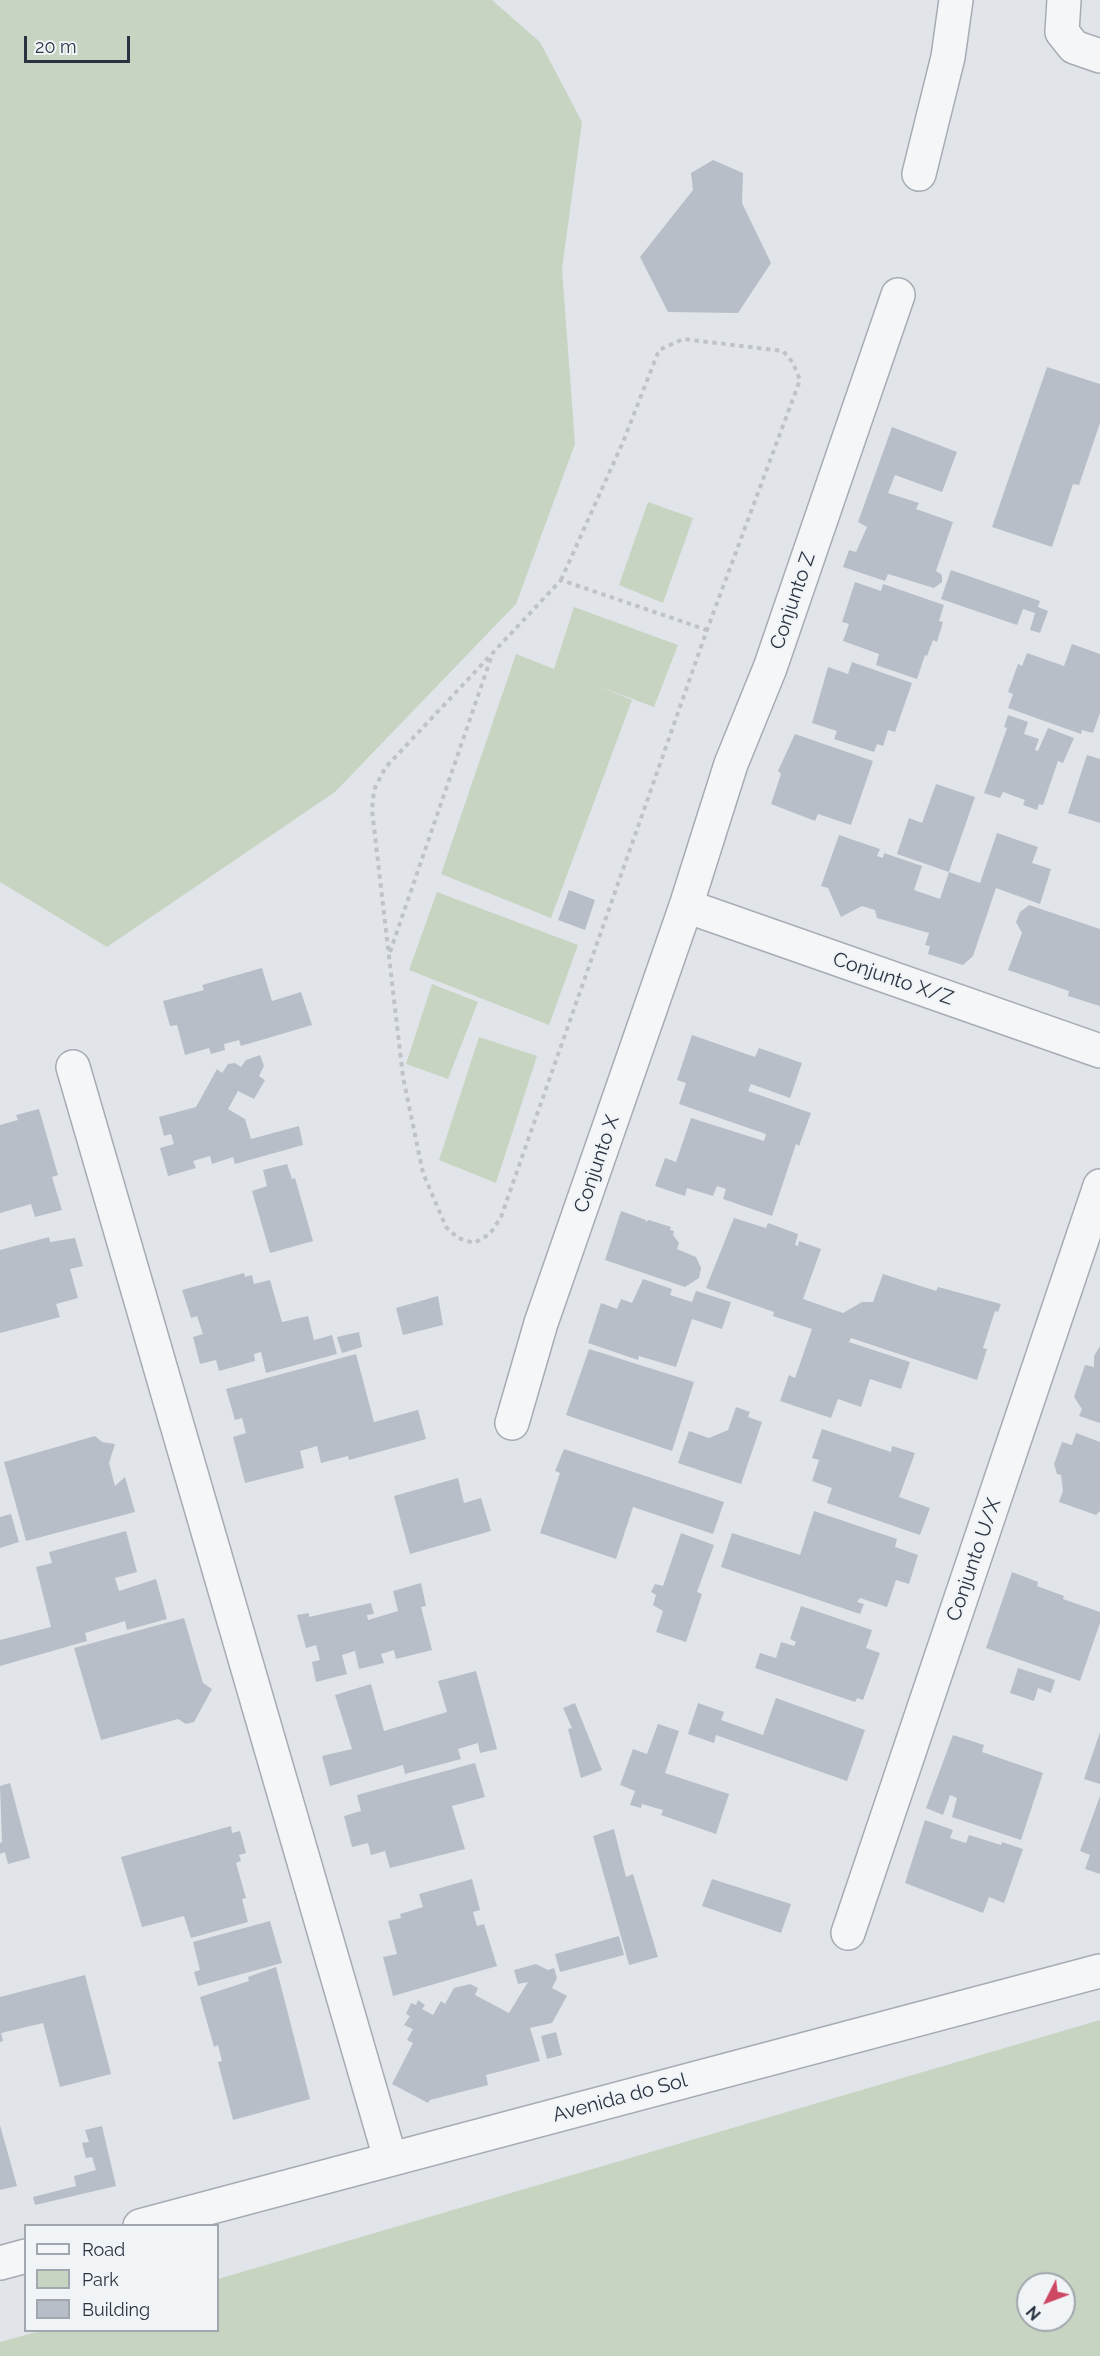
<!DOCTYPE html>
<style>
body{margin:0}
#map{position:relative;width:1100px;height:2356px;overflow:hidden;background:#e1e5ea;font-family:Raleway,sans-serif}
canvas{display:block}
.legend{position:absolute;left:24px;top:2224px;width:195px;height:108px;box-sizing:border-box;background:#f1f4f7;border:2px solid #a1a7ae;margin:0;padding:8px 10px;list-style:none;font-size:18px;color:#293341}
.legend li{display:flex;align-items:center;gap:12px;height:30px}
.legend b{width:30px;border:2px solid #a1a7ae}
.north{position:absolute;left:1016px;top:2272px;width:60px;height:60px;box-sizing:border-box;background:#f1f4f7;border:2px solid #a1a7ae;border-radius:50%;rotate:228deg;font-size:16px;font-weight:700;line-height:24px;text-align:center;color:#293341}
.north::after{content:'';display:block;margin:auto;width:21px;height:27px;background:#ce4763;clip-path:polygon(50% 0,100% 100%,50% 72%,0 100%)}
.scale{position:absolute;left:24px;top:36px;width:106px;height:27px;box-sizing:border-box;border:3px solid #293341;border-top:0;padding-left:8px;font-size:18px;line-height:21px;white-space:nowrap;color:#293341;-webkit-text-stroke:4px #f1f4f7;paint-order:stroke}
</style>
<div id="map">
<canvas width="1100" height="2356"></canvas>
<ul class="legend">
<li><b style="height:8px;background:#f4f6f8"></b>Road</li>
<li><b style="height:16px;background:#c8d4c2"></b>Park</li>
<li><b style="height:16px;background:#b8bec7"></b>Building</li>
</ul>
<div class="north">N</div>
<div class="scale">20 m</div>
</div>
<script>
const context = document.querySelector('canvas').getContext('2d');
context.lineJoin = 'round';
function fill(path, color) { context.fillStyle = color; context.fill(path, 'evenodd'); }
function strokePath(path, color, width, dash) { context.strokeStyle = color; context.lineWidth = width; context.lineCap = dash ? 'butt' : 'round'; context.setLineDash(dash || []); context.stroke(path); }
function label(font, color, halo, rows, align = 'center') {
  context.font = font + ' Raleway,sans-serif'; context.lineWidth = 4.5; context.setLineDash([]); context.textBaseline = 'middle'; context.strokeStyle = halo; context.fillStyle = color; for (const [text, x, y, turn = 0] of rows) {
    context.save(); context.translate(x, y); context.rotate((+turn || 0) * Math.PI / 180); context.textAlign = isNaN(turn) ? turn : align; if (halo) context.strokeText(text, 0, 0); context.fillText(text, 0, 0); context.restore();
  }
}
fill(new Path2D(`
 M0 0H492L540 42 582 122 562 269 575 444 516 604 335 792 107 947 0 882Z
 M648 502 693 518 663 603 619 585Z
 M574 607 678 645 654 707 598 686 632 700 551 918 441 874 516 654 554 669Z
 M437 892 578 945 549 1025 409 970Z
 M432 984 478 1002 448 1079 406 1064Z
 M479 1037 537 1056 496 1183 439 1160Z
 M1100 2020V2356H0V2342L40 2331 218 2330V2279ZM1028 2284H1064V2320H1028Z`), '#c8d4c2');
fill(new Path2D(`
 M713 160 743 173 742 203 771 263 738 313 668 312 640 257 693 190 691 173Z
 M1047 367 1100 384V423L1079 485 1073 484 1052 547 992 527Z
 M892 427 957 452 942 492 895 475 888 493 919 503 916 509 953 522 936 571 942 575V582L934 588 888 574 885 581 843 567 849 550 856 552 867 527 858 522Z
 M951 570 1040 601 1038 607 1048 611 1040 633 1030 630 1035 613 1023 609 1017 625 941 599Z
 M855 582 881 591 883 584 944 605 939 621 943 622 937 642 933 640 927 656 925 655 917 679 876 665 879 654 843 641 849 624 842 622Z
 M1072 644 1100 654V713L1093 733 1082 730 1081 734 1008 708 1013 694 1008 692 1018 664 1022 666 1027 653 1064 666Z
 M852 662 912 683 895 732 888 730 883 746 877 744 874 752 834 739 837 731 812 723 828 667 848 674Z
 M1008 715 1028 722 1024 734 1039 739 1035 750 1038 751 1048 728 1074 738 1063 763 1058 761 1043 805 1039 804 1037 810 1023 805 1025 800 1003 792 1000 798 984 793 1007 728 1004 727Z
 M795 734 873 761 851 825 818 814 815 821 771 804 781 774 778 771Z
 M1087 755 1100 759V823L1068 813Z
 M936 784 975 797 949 872 897 854 909 818 922 823Z
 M997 833 1038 847 1032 863 1051 869 1040 904 996 888 973 956 963 965 928 954 930 946 925 945 929 933 877 918 875 910 862 906 841 917 828 888 821 886 839 835 880 849 877 856 883 858 884 853 922 866 914 890 940 899 949 872 980 883Z
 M569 890 595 900 585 930 558 920Z
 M1029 905 1100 929V1006L1068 996 1069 991 1008 970 1022 933 1016 922 1020 912Z
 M262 968 272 1001 301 992 312 1025 241 1046 239 1040 224 1044 225 1050 211 1054 209 1048 185 1055 177 1025 170 1026 163 1001 204 990 202 985Z
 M692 1035 755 1057 759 1048 802 1063 790 1098 751 1084 748 1091 811 1113 799 1146 796 1144 772 1216 723 1199 726 1189 717 1186 713 1196 687 1188 685 1196 655 1186 665 1158 676 1162 691 1118 764 1141 766 1134 679 1104 686 1083 677 1080Z
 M260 1055 264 1066 259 1076 265 1080 254 1099 238 1091 228 1109 245 1119 251 1139 299 1126 303 1145 235 1164 233 1157 212 1164 210 1156 193 1161 196 1168 168 1176 160 1148 174 1144 171 1134 164 1136 159 1117 196 1107 217 1069 222 1073 228 1064 235 1063 241 1067 246 1060Z
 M39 1109 58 1175 52 1177 62 1210 35 1217 31 1204 0 1213V1125L18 1120 16 1115Z
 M287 1164 292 1179 295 1178 313 1241 270 1253 252 1191 267 1186 263 1170Z
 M621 1211 646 1220 645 1222 649 1220 671 1227 670 1230 674 1231 673 1235 679 1243 677 1249 696 1257 701 1268 699 1278 685 1287 605 1260Z
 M734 1218 766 1228 768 1223 798 1234 795 1245 798 1246 799 1241 821 1249 803 1299 843 1313 862 1302H873L883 1274 936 1291 938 1287 1001 1304 998 1312 995 1311 983 1348 987 1349 977 1380 851 1338 849 1342 910 1362 901 1389 870 1379 861 1407 838 1399 831 1418 780 1401 789 1375 795 1378 812 1329 773 1316 774 1312 706 1288Z
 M49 1237 50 1242 75 1238 83 1266 70 1269 78 1298 56 1304 60 1317 0 1333V1250Z
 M244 1273 245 1277 252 1275 254 1284 270 1280 282 1322 308 1316 314 1340 332 1335 337 1354 266 1373 261 1352 254 1354 255 1361 219 1371 216 1360 200 1364 193 1337 203 1334 197 1316 191 1318 182 1290Z
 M643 1279 672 1289 670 1295 692 1302 696 1291 731 1302 722 1329 692 1319 676 1367 639 1356 638 1360 588 1343 601 1303 617 1309 621 1299 632 1303Z
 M438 1296 443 1325 403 1335 396 1308Z
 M359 1332 362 1347 342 1353 337 1337Z
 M1100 1346V1423L1079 1416 1082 1409 1074 1397 1085 1365 1094 1367V1356Z
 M589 1349 694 1382 672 1451 566 1415Z
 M356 1354 374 1422 418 1410 426 1439 349 1460 348 1456 321 1463 317 1446 300 1451 304 1468 245 1483 233 1437 246 1433 242 1418 235 1420 226 1389Z
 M736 1407 750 1412 748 1417 762 1422 741 1484 678 1463 689 1431 709 1438 728 1430Z
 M822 1429 891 1452 892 1446 915 1453 899 1497 930 1508 920 1535 827 1503 832 1488 812 1481 819 1460 812 1458Z
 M1076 1433 1100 1442V1511L1096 1515 1059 1502 1063 1491 1061 1475 1057 1474 1054 1464 1062 1442 1072 1445Z
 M95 1436 102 1442 115 1444 109 1463 115 1486 125 1477 135 1512 26 1541 4 1462Z
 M564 1449 724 1502 713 1534 633 1507 616 1559 540 1533 560 1473 555 1471Z
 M458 1478 464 1503 481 1498 491 1531 410 1554 394 1496Z
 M814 1511 897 1539 895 1547 918 1555 909 1584 896 1580 887 1607 860 1598 857 1602 864 1604 860 1614 721 1567 732 1533 800 1555Z
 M11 1514 19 1542 0 1548V1517Z
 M126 1531 137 1572 115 1578 119 1591 156 1579 167 1619 127 1630 125 1621 85 1633 87 1641 0 1666V1640L51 1627 36 1567 52 1563 49 1552Z
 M681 1533 714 1545 697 1592 702 1594 686 1642 656 1632 663 1611 653 1605 656 1595 651 1592 655 1584 663 1586Z
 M1012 1572 1038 1582 1037 1586 1064 1596 1063 1599 1100 1612V1623L1080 1681 986 1648Z
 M421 1583 426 1606 421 1607 432 1650 396 1659 394 1650 381 1654 384 1663 359 1669 355 1651 342 1655 347 1674 316 1682 312 1662 320 1660 316 1645 306 1648 297 1615 309 1613V1617L371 1603 374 1614 367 1615 368 1620 398 1611 393 1591Z
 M801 1606 872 1630 866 1648 880 1653 863 1700 857 1698 855 1702 755 1668 760 1653 776 1658 781 1642 794 1646 796 1642 790 1639Z
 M184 1618 203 1683 212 1689 194 1722 186 1724 178 1719 101 1740 74 1648Z
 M1018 1668 1055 1680 1051 1693 1038 1688 1034 1701 1010 1693Z
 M476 1671 497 1749 480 1753 478 1743 458 1749 461 1759 405 1774 403 1765 330 1786 322 1756 352 1749 335 1695 371 1684 384 1731 447 1712 438 1681Z
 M776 1698 865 1730 847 1781 716 1735 714 1743 688 1734 698 1703 724 1712 721 1720 763 1735Z
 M575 1703 602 1770 581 1778 568 1729 572 1728 563 1708Z
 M658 1724 679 1731 665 1773 729 1794 716 1834 661 1815 663 1810 642 1804 641 1808 630 1805 635 1791 620 1785 633 1749 647 1754Z
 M1100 1732V1784L1084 1779Z
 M953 1735 984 1745 982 1752 1043 1773 1021 1840 952 1817 957 1798 950 1795 943 1815 926 1808Z
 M475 1763 485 1797 452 1806 465 1849 390 1868 385 1851 371 1855 368 1843 352 1847 344 1816 361 1811 357 1795Z
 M10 1783 30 1858 8 1864 5 1852 0 1854V1843L2 1842 0 1786Z
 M1100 1796V1874L1085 1869 1090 1855 1080 1851Z
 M925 1820 953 1830 950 1838 966 1843 969 1835 1001 1845 1002 1842 1023 1849 1004 1903 989 1897 983 1913 905 1883Z
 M231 1826 232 1833 240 1831 246 1853 239 1855 241 1861 236 1863 246 1898 242 1899 248 1922 191 1938 184 1916 142 1927 121 1857Z
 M614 1829 626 1877 633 1874 658 1957 629 1965 593 1836Z
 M472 1879 480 1910 473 1912 477 1926 484 1924 497 1966 393 1996 383 1957 397 1954 388 1921 401 1918 400 1914 423 1907 419 1894Z
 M712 1879 791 1904 781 1933 702 1906Z
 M270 1921 282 1963 198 1986 194 1972 200 1970 193 1942Z
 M619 1936 624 1955 560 1972 555 1954Z
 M536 1964 548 1970 554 1968 557 1978 552 1988 567 1996 552 2023 530 2028 540 2061 486 2075 488 2085 430 2100 428 2103 392 2084 413 2043 407 2040 413 2029 404 2025 410 2016 406 2014 411 2003 416 2005 418 2000 425 2005 422 2009 433 2015 441 2001 445 2004 454 1988 470 1984 478 1988 475 1995 509 2013 528 1982 518 1984 514 1970Z
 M276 1967 310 2099 233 2120 218 2062 222 2061 218 2045 214 2047 200 1997 249 1981 248 1977Z
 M85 1975 111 2074 60 2087 43 2023 1 2033 3 2041 0 2042V1997Z
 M556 2032 562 2055 547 2059 541 2036Z
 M0 2125 17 2186 0 2190Z
 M102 2126 116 2186 35 2205 33 2197 76 2186 74 2176 96 2170 92 2157 86 2158 82 2143 89 2142 85 2130Z`), '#b8bec7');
const minor = new Path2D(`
 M1064 0 1062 32 1074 47 1100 56
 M919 174 948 57 956 0
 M686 906 1100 1051
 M73 1067 390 2158
 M512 1423 541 1323 686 906 731 764 770 668 898 295
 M848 1933 1100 1186
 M140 2226 1100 1971
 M0 2263 26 2256`);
strokePath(minor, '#a6acb4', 36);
strokePath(new Path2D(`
 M561 580 623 442 659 350 683 339 783 351 793 363 800 380 707 630 501 1217 490 1234 474 1243 458 1238 446 1227 423 1173 403 1077 372 810 374 790 385 768 561 580 707 630
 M390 952 492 655`), '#bfc3c8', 4, [4.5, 4.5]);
strokePath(minor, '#f4f6f8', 33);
label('20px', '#293341', '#f1f4f7', [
 ["Conjunto Z",793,601,-71],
 ["Conjunto X/Z",893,979,19],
 ["Conjunto X",597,1164,-71],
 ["Conjunto U/X",974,1560,-71],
 ["Avenida do Sol",620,2098,-15]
]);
</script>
